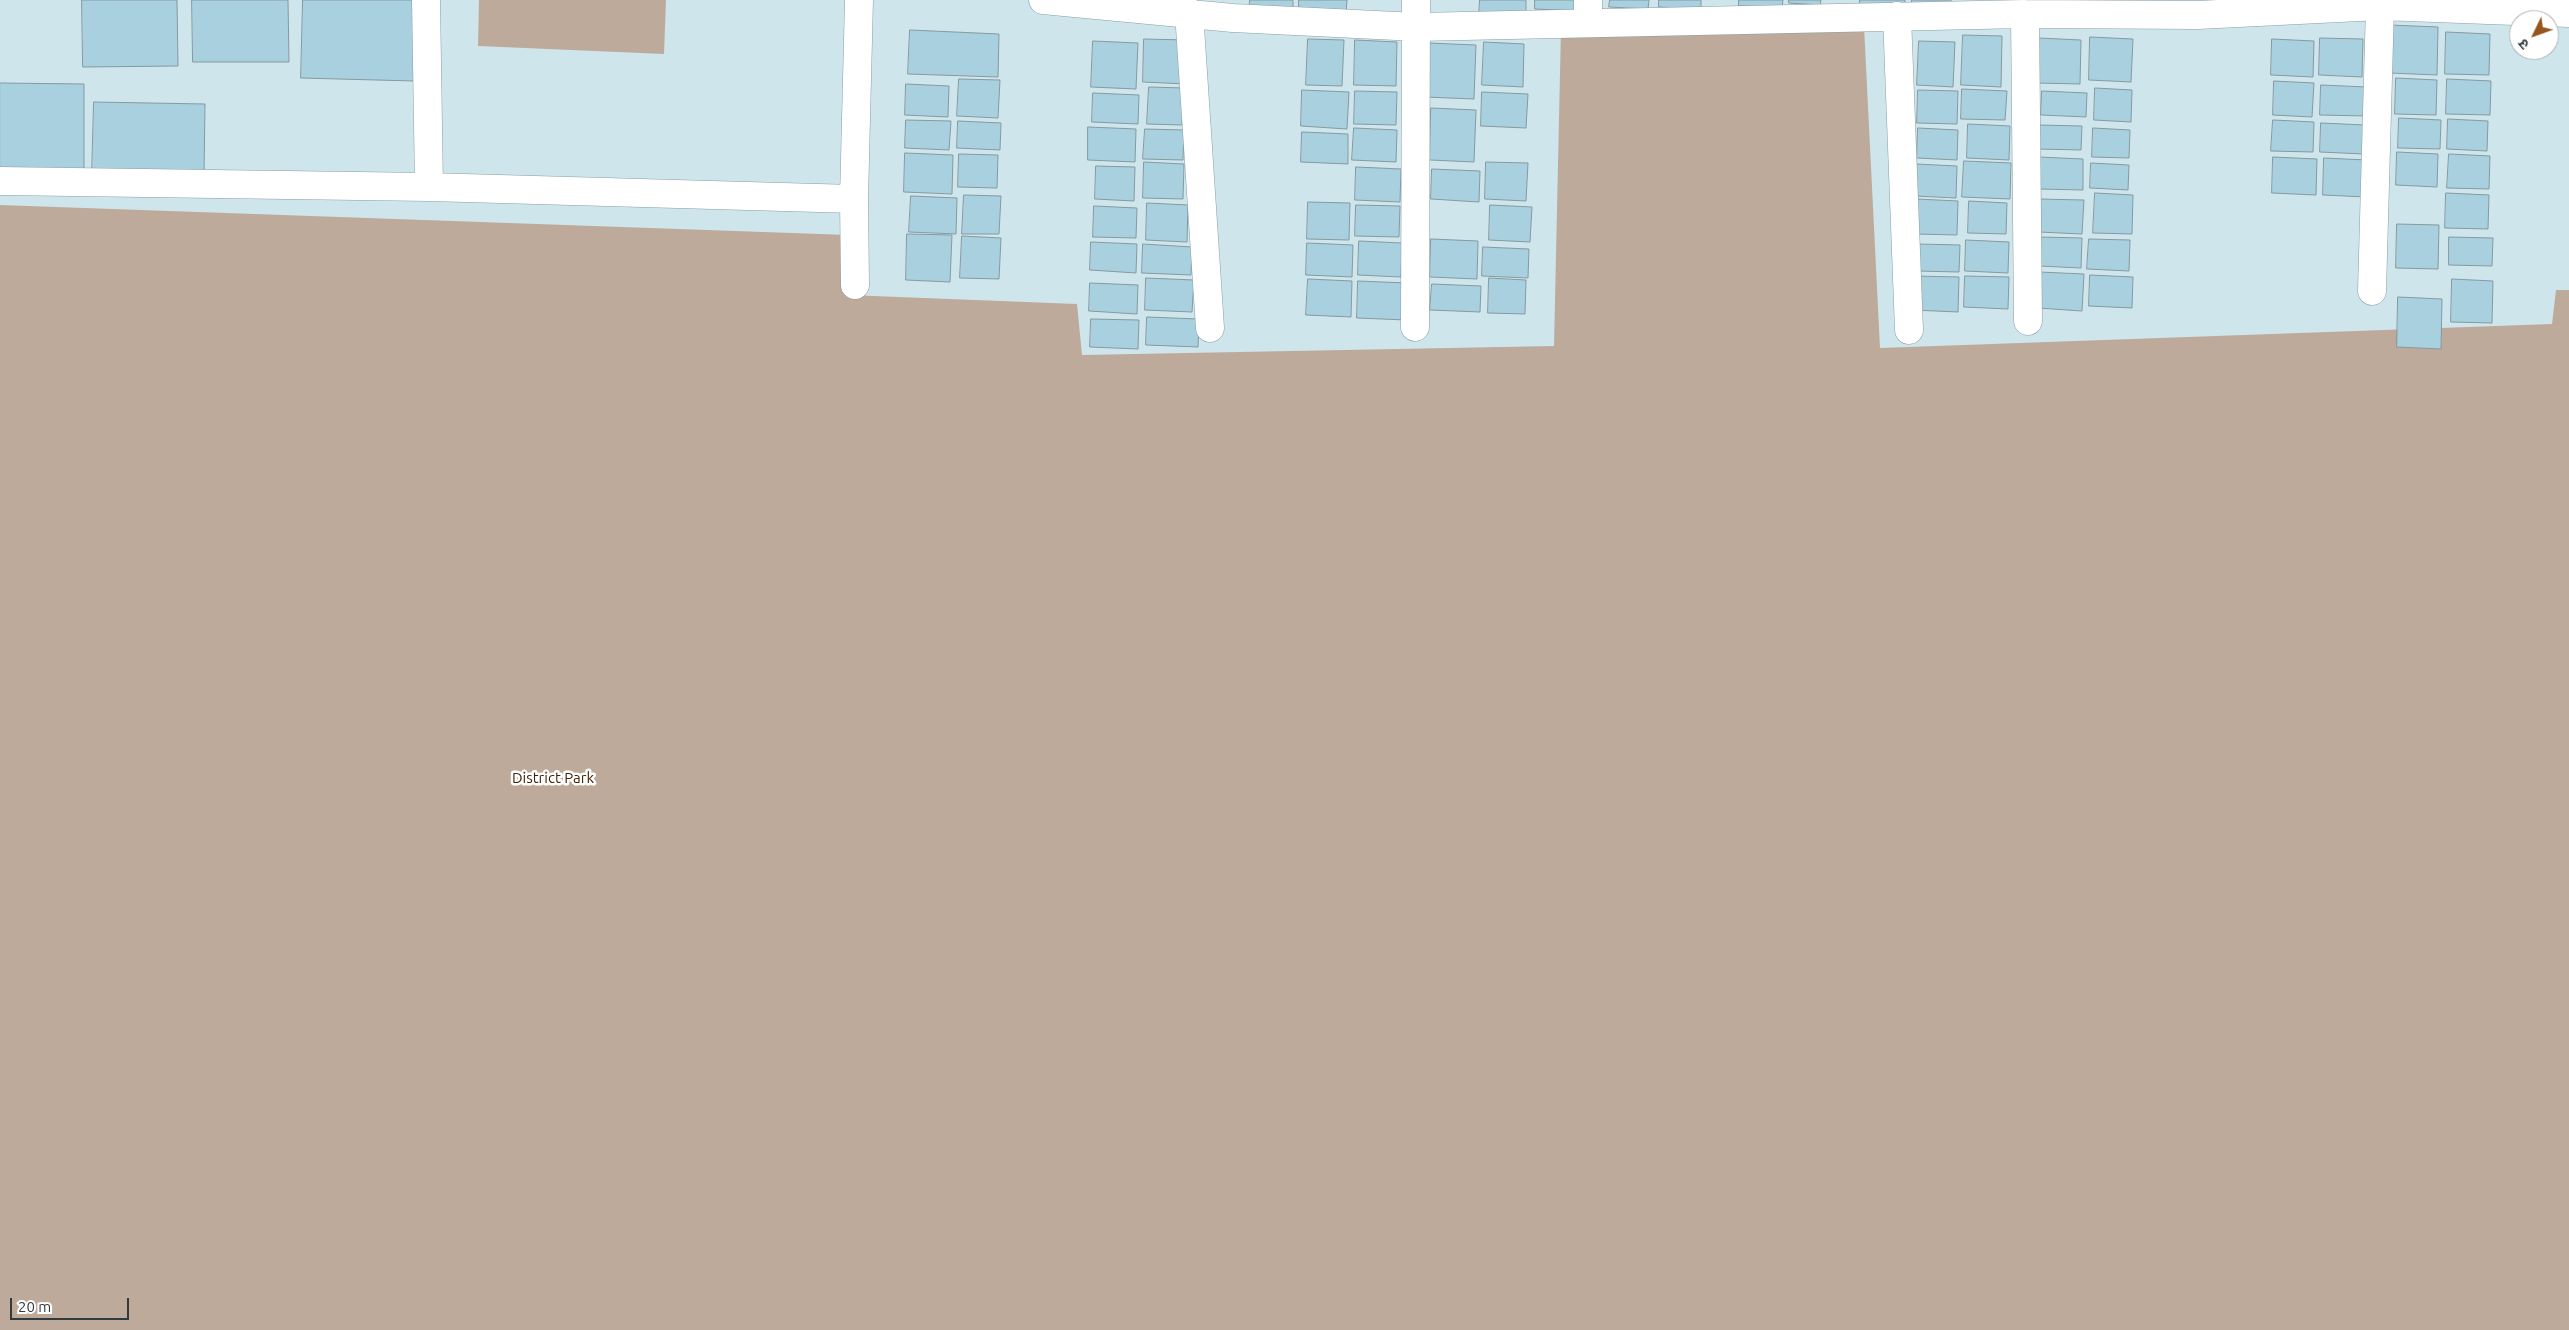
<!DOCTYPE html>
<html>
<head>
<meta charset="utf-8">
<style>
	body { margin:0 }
	#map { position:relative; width:2569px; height:1330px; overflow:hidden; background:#cfe5ec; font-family:Ubuntu,"Noto Sans Devanagari",sans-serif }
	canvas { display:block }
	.north { position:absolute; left:2509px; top:10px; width:50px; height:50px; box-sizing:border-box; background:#fff; border:1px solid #adb0b1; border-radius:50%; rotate:228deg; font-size:14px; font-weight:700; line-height:20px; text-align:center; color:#323a3d }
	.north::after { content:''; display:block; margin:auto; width:18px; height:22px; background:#95561d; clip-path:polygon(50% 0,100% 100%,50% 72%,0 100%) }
	.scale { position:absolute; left:10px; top:1298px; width:119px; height:22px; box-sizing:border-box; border:2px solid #323a3d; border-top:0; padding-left:6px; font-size:15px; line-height:18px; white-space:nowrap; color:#323a3d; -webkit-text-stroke:4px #fff; paint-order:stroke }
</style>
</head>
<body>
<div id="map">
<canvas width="2569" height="1330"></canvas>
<div class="north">उ</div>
<div class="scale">20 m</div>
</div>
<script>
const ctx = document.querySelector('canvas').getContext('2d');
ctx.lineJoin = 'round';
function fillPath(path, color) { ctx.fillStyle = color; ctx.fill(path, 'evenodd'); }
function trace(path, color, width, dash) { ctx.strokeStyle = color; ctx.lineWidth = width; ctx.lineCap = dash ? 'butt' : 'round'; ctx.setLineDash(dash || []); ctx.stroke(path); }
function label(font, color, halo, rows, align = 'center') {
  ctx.font = font + ' Ubuntu,sans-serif'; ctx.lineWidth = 5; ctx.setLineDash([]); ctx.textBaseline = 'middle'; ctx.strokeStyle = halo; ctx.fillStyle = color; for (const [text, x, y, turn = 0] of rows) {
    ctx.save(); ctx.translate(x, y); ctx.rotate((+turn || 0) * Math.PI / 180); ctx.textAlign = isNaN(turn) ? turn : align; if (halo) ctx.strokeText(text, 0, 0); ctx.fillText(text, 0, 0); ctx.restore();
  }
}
const green = new Path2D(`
	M 479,0 L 666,0 L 664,54 L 478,46 Z
	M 1864,26 L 1880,348 L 2552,324 L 2556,290 L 2569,290 L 2569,1330 L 0,1330 L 0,205 L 848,235 L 848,295 L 1077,304 L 1082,355 L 1554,346 L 1561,28 Z`);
const building = new Path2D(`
	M 82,0 L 177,0 L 178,66 L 83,67 Z
	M 192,0 L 288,0 L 289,62 L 193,62 Z
	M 303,0 L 416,0 L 414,81 L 301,78 Z
	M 1250,0 L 1293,0 L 1293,14 L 1249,13 Z
	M 1299,0 L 1347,0 L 1346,15 L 1299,13 Z
	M 1480,0 L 1526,0 L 1526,16 L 1479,15 Z
	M 1535,0 L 1576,0 L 1576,11 L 1535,9 Z
	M 1610,0 L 1649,0 L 1648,9 L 1609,7 Z
	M 1659,0 L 1701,0 L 1701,9 L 1659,7 Z
	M 1739,0 L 1783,0 L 1782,8 L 1739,6 Z
	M 1789,0 L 1821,0 L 1820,5 L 1789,3 Z
	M 1860,0 L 1905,0 L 1904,10 L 1859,8 Z
	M 1912,0 L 1951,0 L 1951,10 L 1911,8 Z
	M 2390,25 L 2438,27 L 2437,75 L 2389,73 Z
	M 910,30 L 999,34 L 998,77 L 908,74 Z
	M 2446,32 L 2490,34 L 2489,75 L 2445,74 Z
	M 1963,35 L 2002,36 L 2001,87 L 1961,85 Z
	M 2090,37 L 2133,39 L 2131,82 L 2089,80 Z
	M 2038,38 L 2081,40 L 2080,84 L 2036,83 Z
	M 2320,38 L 2363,39 L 2362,77 L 2319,75 Z
	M 1144,39 L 1187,40 L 1186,84 L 1143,82 Z
	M 1308,39 L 1344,40 L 1342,86 L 1306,85 Z
	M 2272,39 L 2314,41 L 2313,77 L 2271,75 Z
	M 1355,40 L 1397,42 L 1396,86 L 1354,85 Z
	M 1093,41 L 1138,43 L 1136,89 L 1091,87 Z
	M 1919,41 L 1955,42 L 1953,87 L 1917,85 Z
	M 1484,42 L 1524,44 L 1523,87 L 1482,85 Z
	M 1427,43 L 1476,45 L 1474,99 L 1425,97 Z
	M 2396,78 L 2437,80 L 2436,115 L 2395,114 Z
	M 959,79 L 1000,80 L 998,118 L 957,116 Z
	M 2447,79 L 2491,81 L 2490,115 L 2446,114 Z
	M 2274,81 L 2314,83 L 2312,117 L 2273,115 Z
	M 0,83 L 84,84 L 84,172 L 0,172 Z
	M 906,84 L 949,86 L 948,117 L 905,115 Z
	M 2321,85 L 2367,87 L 2366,116 L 2320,115 Z
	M 1149,87 L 1184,88 L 1182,125 L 1147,124 Z
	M 2095,88 L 2132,90 L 2131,122 L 2094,120 Z
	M 1962,89 L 2007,91 L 2005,120 L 1961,119 Z
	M 1302,90 L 1349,92 L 1347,129 L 1301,126 Z
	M 1918,90 L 1958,91 L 1957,124 L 1917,123 Z
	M 1355,91 L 1397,92 L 1396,125 L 1354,124 Z
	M 2042,91 L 2087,93 L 2086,117 L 2041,115 Z
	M 1482,92 L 1528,94 L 1526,128 L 1481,126 Z
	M 1093,93 L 1139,95 L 1138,124 L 1092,122 Z
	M 94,102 L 205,104 L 204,177 L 92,174 Z
	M 1431,108 L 1476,110 L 1474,162 L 1430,160 Z
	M 2399,118 L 2441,120 L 2440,149 L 2398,148 Z
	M 2448,119 L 2488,121 L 2487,151 L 2447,149 Z
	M 906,120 L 951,121 L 949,150 L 905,148 Z
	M 2273,120 L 2314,122 L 2313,152 L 2271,151 Z
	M 958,121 L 1001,123 L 1000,150 L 957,148 Z
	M 2321,123 L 2365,125 L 2364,154 L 2320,152 Z
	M 1968,124 L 2010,126 L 2009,160 L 1967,158 Z
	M 2039,125 L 2082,126 L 2081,150 L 2038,149 Z
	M 1088,127 L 1136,129 L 1135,162 L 1088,160 Z
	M 1354,128 L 1397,130 L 1396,162 L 1352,160 Z
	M 1918,128 L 1958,130 L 1957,160 L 1917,158 Z
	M 2093,128 L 2130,130 L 2129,158 L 2092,157 Z
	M 1145,129 L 1184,130 L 1183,160 L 1143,159 Z
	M 1302,132 L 1348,134 L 1348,164 L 1301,162 Z
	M 2397,152 L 2438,154 L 2437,187 L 2396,185 Z
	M 905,153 L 953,155 L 952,194 L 904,192 Z
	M 959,154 L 998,155 L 997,188 L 958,187 Z
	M 2449,154 L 2490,156 L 2489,189 L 2447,188 Z
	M 2039,157 L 2083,159 L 2083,190 L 2039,189 Z
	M 2273,157 L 2317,159 L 2316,195 L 2272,193 Z
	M 2324,158 L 2367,160 L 2366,197 L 2323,195 Z
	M 1964,161 L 2011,163 L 2010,199 L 1962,197 Z
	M 1144,162 L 1184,164 L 1183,199 L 1143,198 Z
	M 1486,162 L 1528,163 L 1526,201 L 1485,199 Z
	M 2091,163 L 2129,165 L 2128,190 L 2090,188 Z
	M 1916,164 L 1957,166 L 1956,198 L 1915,196 Z
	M 1096,166 L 1135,167 L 1134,201 L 1095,199 Z
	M 1356,167 L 1401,169 L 1400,202 L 1355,200 Z
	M 1432,169 L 1480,171 L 1479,202 L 1431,199 Z
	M 2095,193 L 2133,195 L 2132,234 L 2093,233 Z
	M 2446,193 L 2489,195 L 2488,229 L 2445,228 Z
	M 964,195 L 1001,196 L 999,234 L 962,234 Z
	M 911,196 L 957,198 L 956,234 L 909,232 Z
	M 1917,199 L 1958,201 L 1957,235 L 1916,234 Z
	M 2039,199 L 2084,200 L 2082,234 L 2038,232 Z
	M 1969,201 L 2007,203 L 2006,234 L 1968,233 Z
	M 1308,202 L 1350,203 L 1349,240 L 1307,239 Z
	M 1147,203 L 1188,205 L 1187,242 L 1146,240 Z
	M 1356,205 L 1400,206 L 1399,237 L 1355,236 Z
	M 1490,205 L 1532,207 L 1530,242 L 1489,240 Z
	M 1094,206 L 1137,208 L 1136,238 L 1093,237 Z
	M 2397,224 L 2439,225 L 2438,269 L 2396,268 Z
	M 907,234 L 952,235 L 950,282 L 906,280 Z
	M 962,236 L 1001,238 L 999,279 L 960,278 Z
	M 2040,237 L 2082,238 L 2081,268 L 2039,266 Z
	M 2449,237 L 2493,238 L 2492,266 L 2449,265 Z
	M 1431,239 L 1478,241 L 1477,279 L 1430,277 Z
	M 2089,239 L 2130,240 L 2129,271 L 2087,269 Z
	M 1966,240 L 2009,242 L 2008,273 L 1965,271 Z
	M 1359,241 L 1402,243 L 1401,277 L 1358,275 Z
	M 1091,242 L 1137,244 L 1136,273 L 1090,270 Z
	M 1307,243 L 1353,245 L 1352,277 L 1306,275 Z
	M 1143,244 L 1192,247 L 1191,275 L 1142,273 Z
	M 1918,244 L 1960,245 L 1959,272 L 1917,271 Z
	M 1483,247 L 1529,249 L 1528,278 L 1482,276 Z
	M 2039,272 L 2084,274 L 2082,311 L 2038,308 Z
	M 2090,275 L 2133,277 L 2132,308 L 2089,306 Z
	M 1914,276 L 1959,277 L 1958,312 L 1913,310 Z
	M 1965,276 L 2009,277 L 2008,309 L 1964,307 Z
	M 1146,278 L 1194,280 L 1192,312 L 1145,310 Z
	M 1489,278 L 1526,280 L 1525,314 L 1488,313 Z
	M 1308,279 L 1352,281 L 1351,317 L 1306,315 Z
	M 2452,279 L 2493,281 L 2492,323 L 2451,322 Z
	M 1358,281 L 1407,283 L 1406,320 L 1357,318 Z
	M 1090,283 L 1138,285 L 1137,314 L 1089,311 Z
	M 1432,284 L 1481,286 L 1480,312 L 1430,310 Z
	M 2398,297 L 2442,299 L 2441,349 L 2397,347 Z
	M 1147,317 L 1199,319 L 1198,347 L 1146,345 Z
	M 1091,319 L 1139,320 L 1138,349 L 1090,347 Z`);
const street = new Path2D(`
	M 426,0 L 429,187
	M 1043,0 L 1233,18 L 1417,27 L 2025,14 L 2198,15 L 2380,6 L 2569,13
	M 1189,12 L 1210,328
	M 2025,14 L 2028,321
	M 1897,16 L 1909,330
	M 1588,23 L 1588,0
	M 0,181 L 429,187 L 854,199
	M 855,285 L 854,199 L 859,0
	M 2372,291 L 2380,6
	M 1415,327 L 1416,0`);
const parkNames = [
	["District Park",553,778]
];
fillPath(green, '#bdaa9b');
fillPath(building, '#a9d0de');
trace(building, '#8599a0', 1);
trace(street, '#899da4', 29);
trace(street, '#fff', 28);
label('15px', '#422308', '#fff', parkNames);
</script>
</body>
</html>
